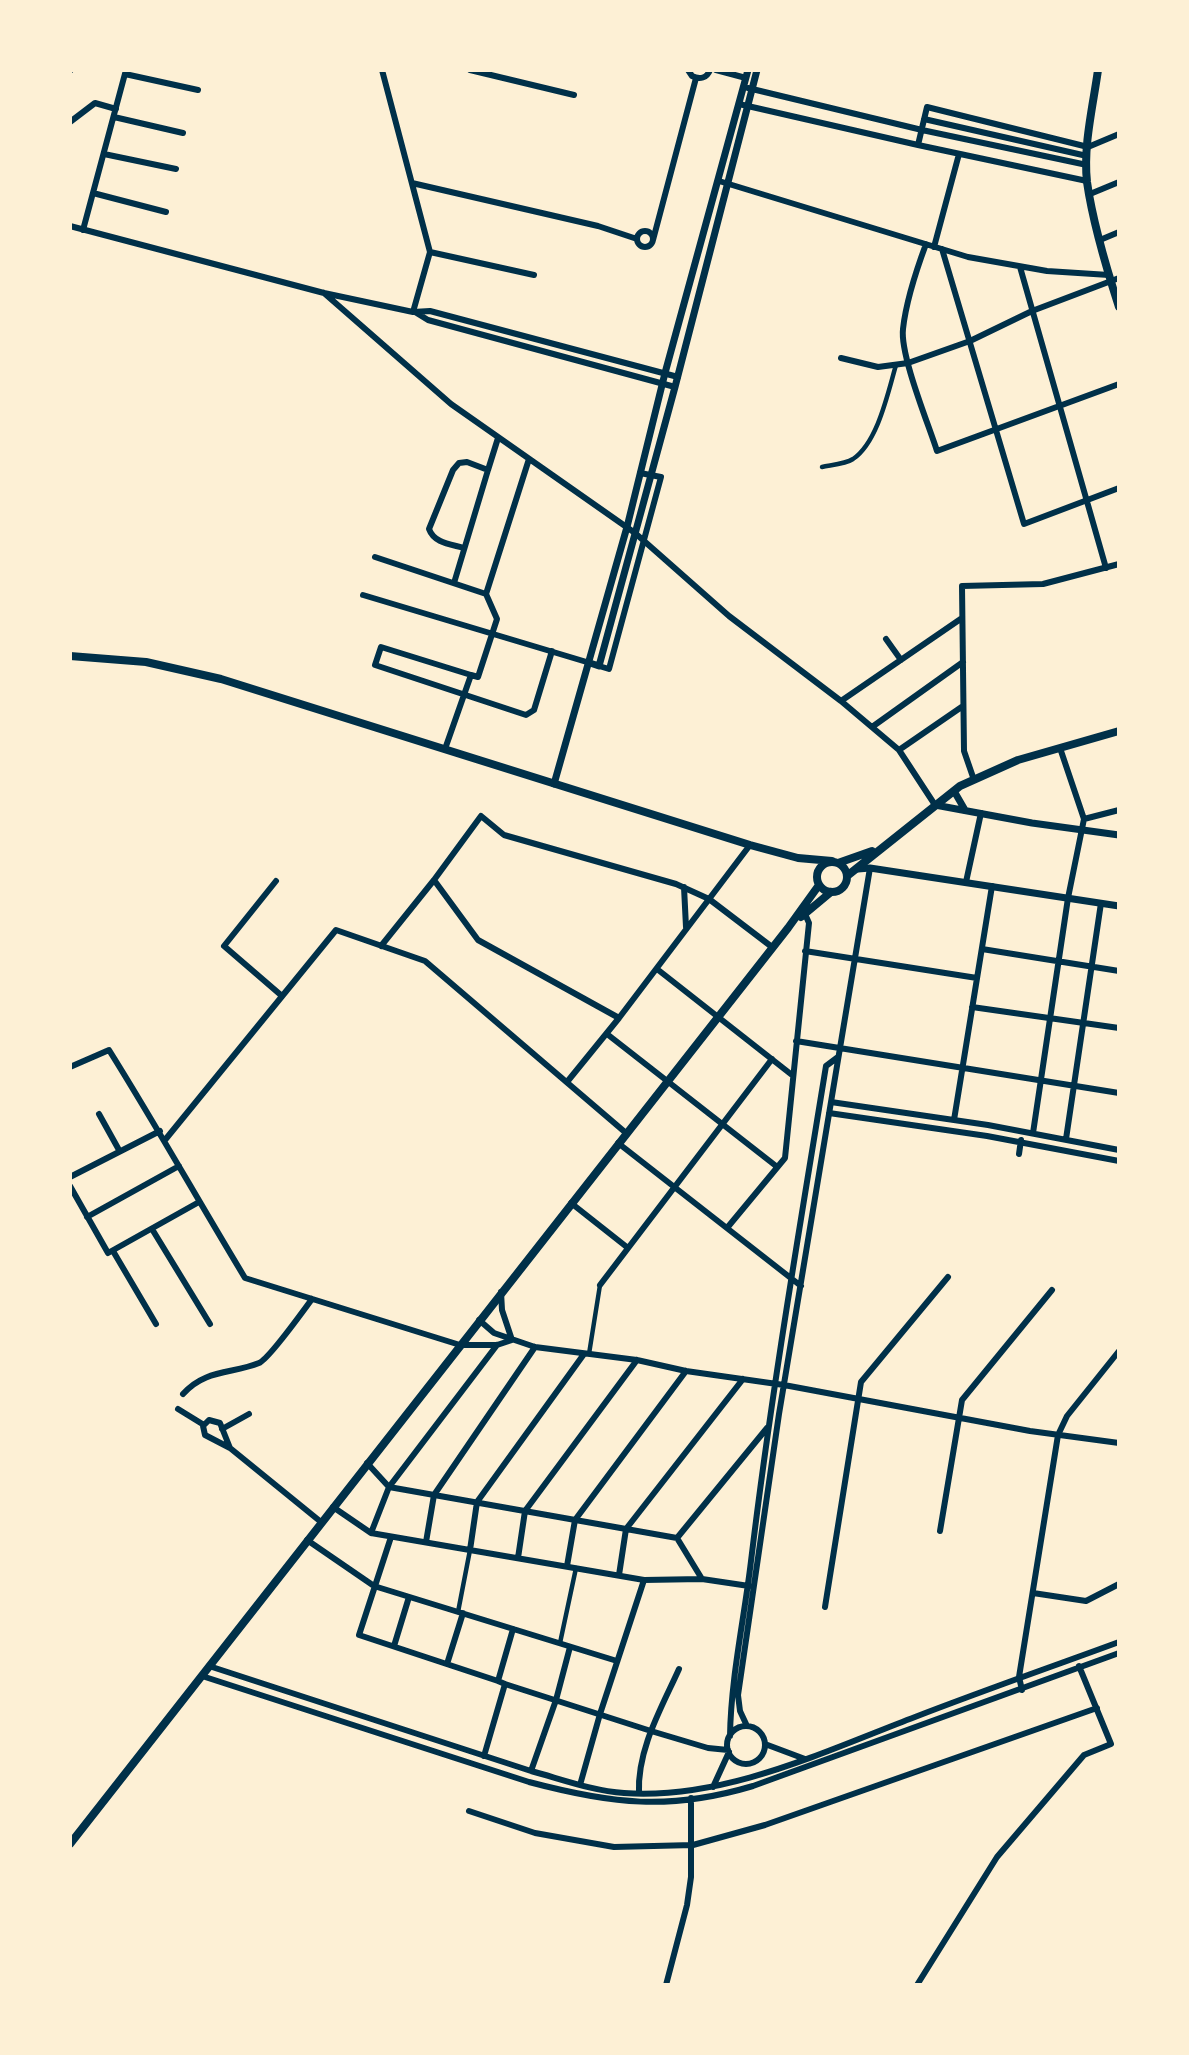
<!DOCTYPE html>
<html>
<head>
<meta charset="utf-8">
<style>
	body { margin:0 }
	#map { position:relative; width:1189px; height:2055px; overflow:hidden; background:#fdf0d5; font-family:"Nunito Sans",sans-serif }
	canvas { display:block }
	.frame { position:absolute; inset:0; border:72px solid #fdf0d5; pointer-events:none }
</style>
</head>
<body>
<div id="map">
<canvas width="1189" height="2055"></canvas>
<div class="frame"></div>
</div>
<script>
const ctx = document.querySelector('canvas').getContext('2d');
ctx.lineJoin = 'round';
function trace(path, color, width, dash) { ctx.strokeStyle = color; ctx.lineWidth = width; ctx.lineCap = dash ? 'butt' : 'round'; ctx.setLineDash(dash || []); ctx.stroke(path); }
const pedestrian = new Path2D(`
	M 822,467 C 831,465 845,464 853,459 C 878,442 888,392 896,365
	M 589,1354 L 600,1285
	M 458,1612 L 470,1550
	M 560,1643 L 576,1568`);
const minor = new Path2D(`
	M 382,70 L 430,252 L 413,312
	M 470,70 L 574,95
	M 688,70 L 692,76 C 700,80 707,78 710,70
	M 716,70 L 746,78
	M 70,71 L 71,70
	M 125,74 L 198,90
	M 748,88 L 922,130 L 1087,165
	M 739,104 L 918,145 L 1087,181
	M 114,117 L 183,133
	M 924,119 L 1087,156
	M 70,122 L 95,103 L 116,109
	M 918,145 L 927,107 L 1088,147 L 1119,134
	M 104,154 L 176,169
	M 719,181 L 968,257 L 1047,271 L 1109,275
	M 412,183 L 598,226 L 637,239
	M 93,193 L 166,212
	M 1090,194 L 1119,182
	M 70,226 L 324,293 L 413,312 L 430,311 L 678,377
	M 83,230 L 126,70
	M637 239a8 8 0 1 1 16 0a8 8 0 1 1-16 0Z
	M 653,240 L 696,78
	M 1100,240 L 1119,232
	M 926,244 C 916,271 906,301 903,329 C 900,355 928,423 937,451 L 1119,384
	M 934,247 L 959,154
	M 942,249 L 1024,524 L 1119,488
	M 430,252 L 534,275
	M 1020,267 L 1106,568
	M 324,293 L 451,404 L 635,533 L 729,616 L 841,701 L 899,750 L 935,805
	M 415,312 L 428,320 L 675,387
	M 841,358 L 878,367 L 908,363 L 970,341 L 1032,311 L 1119,278
	M 488,470 L 498,438
	M 375,557 L 486,594
	M 454,583 L 488,470 L 467,462 L 459,463 L 453,470 L 429,529 C 434,543 450,544 464,548
	M 363,595 L 590,663
	M 886,639 L 901,660
	M 599,666 L 609,669 L 661,477 L 640,473
	M 471,675 L 381,647 L 375,665 L 526,715 L 534,710 L 552,651
	M 841,701 L 962,618
	M 872,727 L 963,662
	M 445,749 L 471,675 L 478,677 L 497,619 L 486,594 L 529,459
	M 899,750 L 963,706
	M 974,780 L 964,751 L 962,586 L 1043,584 L 1119,564
	M 1084,819 L 1119,810
	M 434,880 L 478,940 L 619,1018
	M 276,881 L 224,946 L 282,996
	M 966,882 L 981,813
	M 684,887 L 686,927
	M 381,946 L 434,880 L 481,816 L 504,835 L 676,884 L 709,899 L 772,947
	M 982,949 L 1119,971
	M 805,951 L 977,978
	M 657,969 L 792,1075
	M 972,1007 L 1119,1028
	M 607,1034 L 776,1166
	M 796,1041 L 1119,1093
	M 70,1067 L 109,1050 C 156,1125 199,1202 245,1278 L 460,1345 L 497,1345 L 512,1340
	M 567,1082 L 619,1018 L 750,845
	M 831,1102 L 988,1125 L 1119,1150
	M 829,1113 L 987,1136 L 1119,1161
	M 99,1114 L 119,1150
	M 954,1120 L 992,886
	M 1033,1133 L 1068,898 L 1084,819 L 1060,748
	M 1066,1139 L 1101,903
	M 165,1140 L 336,930 L 425,961 L 626,1133
	M 618,1143 L 801,1286
	M 1019,1154 L 1021,1140
	M 70,1177 L 160,1131
	M 70,1186 L 108,1253 L 199,1202
	M 571,1203 L 628,1248
	M 87,1217 L 179,1166
	M 727,1228 L 785,1158 L 809,923 L 805,914
	M 152,1229 L 210,1324
	M 113,1251 L 156,1324
	M 600,1285 L 772,1059
	M 501,1292 L 502,1310 L 512,1340
	M 479,1320 L 494,1333 L 535,1347 L 637,1360 L 686,1371 L 784,1385 L 1030,1431 L 1119,1443
	M 497,1345 L 389,1487 L 677,1538 L 702,1579
	M 183,1394 C 205,1369 232,1374 259,1363 C 269,1359 303,1311 312,1299
	M 178,1409 L 204,1425
	M 222,1429 L 249,1414
	M 230,1448 L 220,1423 L 209,1420 L 203,1426 L 205,1435 L 230,1448 L 321,1522
	M 367,1463 L 389,1487 L 371,1533 L 644,1580 L 702,1579 L 749,1586
	M 333,1507 L 371,1533
	M 940,1531 L 962,1400 L 1052,1290
	M 391,1537 L 359,1635 L 498,1681
	M 677,1538 L 767,1428
	M 307,1540 L 374,1586 L 617,1661
	M 426,1542 L 434,1495 L 535,1347
	M 470,1550 L 477,1502 L 584,1354
	M 518,1558 L 525,1511 L 637,1360
	M 567,1566 L 575,1520 L 686,1371
	M 619,1575 L 626,1529 L 743,1379
	M 1033,1593 L 1086,1601 L 1119,1584
	M 825,1607 L 861,1382 L 948,1277
	M 394,1646 L 409,1597
	M 447,1664 L 463,1613
	M 209,1666 L 531,1771 C 561,1779 593,1791 624,1793 C 724,1800 823,1752 915,1717 C 982,1691 1051,1667 1119,1642
	M 202,1676 L 529,1782 C 612,1804 669,1811 753,1786 L 1119,1653
	M 505,1684 L 651,1731 L 708,1748 L 728,1750
	M 1022,1690 L 1019,1677 L 1058,1435 L 1067,1416 L 1119,1351
	M 747,1726 L 740,1711 L 738,1695 L 779,1414 L 870,868
	M727 1745a19 19 0 1 1 38 0a19 19 0 1 1-38 0Z
	M 730,1736 C 731,1677 744,1620 751,1561 C 771,1395 799,1231 826,1066 L 838,1057
	M 765,1744 L 805,1759
	M 484,1756 L 505,1684 L 498,1681 L 513,1629
	M 531,1771 L 556,1700 L 570,1647
	M 580,1785 L 600,1714 L 644,1580
	M 713,1787 L 729,1752
	M 639,1793 C 637,1749 662,1707 679,1669
	M 469,1811 L 535,1833 L 614,1847 L 693,1845 L 765,1825 L 1097,1708
	M 666,1985 L 687,1905 L 691,1877 L 691,1798
	M 917,1985 L 997,1857 L 1084,1755 L 1111,1744 L 1079,1666`);
const tertiary = new Path2D(`
	M 590,663 L 599,666 L 675,387 L 757,70
	M 554,784 L 627,527 L 665,373 L 748,70
	M 954,791 L 965,810
	M 935,805 L 1032,823 L 1119,835
	M 858,869 L 870,868 L 1119,906`);
const secondary = new Path2D(`
	M 1098,70 C 1093,106 1083,146 1087,182 C 1093,224 1106,267 1119,307
	M 70,656 L 146,662 L 221,679 L 750,845 L 798,858 L 832,861
	M817 877a15 15 0 1 1 30 0a15 15 0 1 1-30 0Z
	M 838,863 L 872,851
	M 847,876 L 960,786 L 1018,760 L 1119,731
	M 801,917 L 831,892
	M 70,1844 L 788,928 L 819,885`);
trace(pedestrian, '#003049', 4.5);
trace(minor, '#003049', 6);
trace(tertiary, '#003049', 7);
trace(secondary, '#003049', 8);
</script>
</body>
</html>
